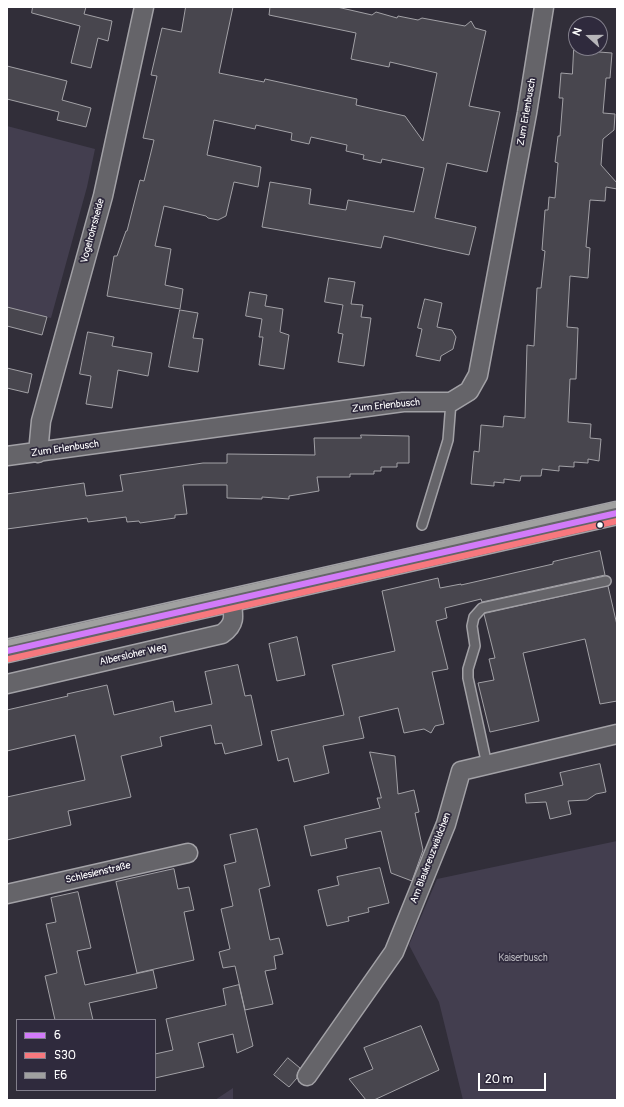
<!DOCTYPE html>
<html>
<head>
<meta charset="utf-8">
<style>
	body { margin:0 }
	#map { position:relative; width:624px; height:1107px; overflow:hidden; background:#312e39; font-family:Pangolin,sans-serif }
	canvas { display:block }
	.frame { position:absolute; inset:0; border:8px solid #fff; pointer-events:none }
	.legend { position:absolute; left:16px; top:1019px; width:140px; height:72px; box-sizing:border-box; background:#2f2a3d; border:1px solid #827f8b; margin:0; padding:5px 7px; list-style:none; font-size:12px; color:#fff }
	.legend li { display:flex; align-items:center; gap:8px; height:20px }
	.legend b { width:20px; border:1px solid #827f8b }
	.north { position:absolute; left:568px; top:16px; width:40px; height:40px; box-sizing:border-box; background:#2f2a3d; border:1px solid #827f8b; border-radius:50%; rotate:291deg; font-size:11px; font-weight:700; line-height:16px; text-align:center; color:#fff }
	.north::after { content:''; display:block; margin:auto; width:14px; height:18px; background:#b7b6ba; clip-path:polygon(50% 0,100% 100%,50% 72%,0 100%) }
	.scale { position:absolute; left:478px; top:1073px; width:68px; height:18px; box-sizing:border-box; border:2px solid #fff; border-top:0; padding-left:5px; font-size:12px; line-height:14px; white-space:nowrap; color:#fff; -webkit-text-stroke:3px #2f2a3d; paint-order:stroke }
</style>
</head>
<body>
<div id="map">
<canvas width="624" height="1107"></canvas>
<div class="frame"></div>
<ul class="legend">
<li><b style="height:5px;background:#d27bf9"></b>6</li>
<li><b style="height:5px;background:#f7787e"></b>S30</li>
<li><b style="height:5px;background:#a0a0a0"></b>E6</li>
</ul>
<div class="north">N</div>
<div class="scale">20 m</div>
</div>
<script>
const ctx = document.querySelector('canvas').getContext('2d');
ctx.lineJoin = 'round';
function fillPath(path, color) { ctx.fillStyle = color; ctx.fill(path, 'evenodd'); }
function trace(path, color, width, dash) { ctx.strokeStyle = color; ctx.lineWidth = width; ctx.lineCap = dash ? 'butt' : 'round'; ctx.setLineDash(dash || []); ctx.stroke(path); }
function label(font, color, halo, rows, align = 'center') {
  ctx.font = font + ' Pangolin,sans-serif'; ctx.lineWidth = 3.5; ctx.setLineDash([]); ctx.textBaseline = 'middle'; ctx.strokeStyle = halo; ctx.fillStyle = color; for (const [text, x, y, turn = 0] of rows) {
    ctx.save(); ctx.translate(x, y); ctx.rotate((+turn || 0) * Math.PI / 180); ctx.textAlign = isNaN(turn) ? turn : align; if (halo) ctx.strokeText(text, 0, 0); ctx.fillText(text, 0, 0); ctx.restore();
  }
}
const green = new Path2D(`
	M 7,126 L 95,149 L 87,187 L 51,318 L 7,307 Z
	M 617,841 L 617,1100 L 463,1100 L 439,1002 L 409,945 L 437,879 Z
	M 233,1088 L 233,1100 L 215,1100 Z`);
const building = new Path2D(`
	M 33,7 L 86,7 L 84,14 L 112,21 L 108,41 L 98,38 L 91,68 L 71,63 L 80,26 L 32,13 Z
	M 186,7 L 233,7 L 219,73 L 264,82 L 265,79 L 357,99 L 356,105 L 405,116 L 423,141 L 437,73 L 390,62 L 389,67 L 351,59 L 356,33 L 269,15 L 270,7 L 337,7 L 372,15 L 376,12 L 397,18 L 398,16 L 418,20 L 422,18 L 465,26 L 471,21 L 475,28 L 486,31 L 469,106 L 500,112 L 487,172 L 447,163 L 435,218 L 476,227 L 469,255 L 384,236 L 381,248 L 262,227 L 270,182 L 311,189 L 309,204 L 346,210 L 348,200 L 414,212 L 424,168 L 382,159 L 381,163 L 363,159 L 364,155 L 346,151 L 347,145 L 311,137 L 309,144 L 291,140 L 292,133 L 256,125 L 255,129 L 214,120 L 207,155 L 261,167 L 258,187 L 234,182 L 226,216 L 218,220 L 208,218 L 206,216 L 164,206 L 155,246 L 171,249 L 165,285 L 183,289 L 180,309 L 107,296 L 114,256 L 117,256 L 126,231 L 127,231 L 140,180 L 144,181 L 154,140 L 143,138 L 157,76 L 151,75 L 162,28 L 181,32 Z
	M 574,50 L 612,53 L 610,78 L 606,78 L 603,113 L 615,114 L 614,130 L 603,139 L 601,165 L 617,183 L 617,189 L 606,187 L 605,201 L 590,200 L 586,247 L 590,248 L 588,278 L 570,276 L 567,327 L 578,328 L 576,379 L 570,379 L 568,422 L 591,424 L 590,438 L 601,439 L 599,461 L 588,459 L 588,463 L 574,462 L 574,467 L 559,466 L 559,471 L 542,469 L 541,476 L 521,476 L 520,481 L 504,479 L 504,483 L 494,482 L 494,486 L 471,484 L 474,451 L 479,452 L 481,425 L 503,427 L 504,416 L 525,418 L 527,345 L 534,346 L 537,288 L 541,288 L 545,251 L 542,250 L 545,210 L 548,210 L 549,197 L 555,198 L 558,163 L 555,162 L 558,136 L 560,136 L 563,98 L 559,98 L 561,73 L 572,74 Z
	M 7,66 L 67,81 L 62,100 L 91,108 L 86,127 L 57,120 L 59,112 L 7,99 Z
	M 329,278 L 355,282 L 351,304 L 363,305 L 361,317 L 371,318 L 364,366 L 338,362 L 343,334 L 338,333 L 343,305 L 325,302 Z
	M 250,292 L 267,295 L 265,306 L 283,309 L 280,332 L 289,335 L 284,369 L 259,365 L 263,337 L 259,337 L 262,319 L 246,316 Z
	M 425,299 L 442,303 L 437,327 L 452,330 L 456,337 L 453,349 L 441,356 L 440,361 L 416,356 L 422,329 L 418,328 Z
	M 7,307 L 47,317 L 42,335 L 7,326 Z
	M 180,310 L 198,313 L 193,338 L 203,339 L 198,372 L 169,367 Z
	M 88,332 L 114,337 L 112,346 L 152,353 L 148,376 L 118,370 L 112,408 L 86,404 L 91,376 L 80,374 Z
	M 7,368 L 32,374 L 28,393 L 7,388 Z
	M 361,435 L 409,436 L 409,463 L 397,463 L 397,467 L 381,467 L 381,471 L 374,471 L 374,474 L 350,474 L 350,477 L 317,477 L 319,491 L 289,496 L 289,499 L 262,497 L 262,499 L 227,498 L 227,485 L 183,485 L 187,514 L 175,515 L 175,518 L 140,523 L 139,521 L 127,522 L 126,517 L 88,522 L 87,518 L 7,529 L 7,494 L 84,483 L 86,496 L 123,491 L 120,475 L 203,463 L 227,463 L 227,454 L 315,455 L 314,438 L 361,438 Z
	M 600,551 L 605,575 L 482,602 L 481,599 L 445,608 L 447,618 L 436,621 L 448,669 L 432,672 L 444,724 L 435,726 L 431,733 L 424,729 L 404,733 L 398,708 L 359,717 L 364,738 L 323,746 L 329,773 L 294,782 L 288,758 L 278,761 L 271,731 L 344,715 L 332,665 L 395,651 L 382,591 L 438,578 L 440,588 L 461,584 L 461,585 L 553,564 L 553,562 Z
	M 608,586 L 617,625 L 617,701 L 600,704 L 585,639 L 523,653 L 539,721 L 490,732 L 478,683 L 494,680 L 489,659 L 495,658 L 484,614 Z
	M 297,637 L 305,675 L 277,681 L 269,644 Z
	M 238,665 L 245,696 L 251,695 L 262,745 L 225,754 L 222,743 L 215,744 L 211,725 L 160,737 L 162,746 L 121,756 L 131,797 L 68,811 L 71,825 L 7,840 L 7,797 L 85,780 L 75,735 L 7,751 L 7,710 L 68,696 L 67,694 L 107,685 L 114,715 L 173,701 L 175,712 L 212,704 L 205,672 Z
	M 370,752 L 395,756 L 398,794 L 414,790 L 419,812 L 415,813 L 423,850 L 412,881 L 391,873 L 381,831 L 345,839 L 347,848 L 311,856 L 304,826 L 380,808 L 377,798 L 381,798 Z
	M 600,764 L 606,792 L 596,794 L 587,800 L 568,801 L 571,814 L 550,819 L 546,802 L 526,803 L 525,794 L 563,785 L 560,773 Z
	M 257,829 L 270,886 L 259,889 L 270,940 L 279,938 L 283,954 L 274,956 L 276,969 L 265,971 L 273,1004 L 245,1010 L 235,966 L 223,968 L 219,952 L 230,949 L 221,909 L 233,906 L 224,865 L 236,862 L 230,835 Z
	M 380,868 L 389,903 L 368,908 L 369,912 L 348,917 L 349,921 L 327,926 L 318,890 L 339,885 L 337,877 Z
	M 174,869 L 178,889 L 189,887 L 194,910 L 184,912 L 194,960 L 137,973 L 116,882 Z
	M 78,892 L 91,948 L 77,951 L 85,985 L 153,970 L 157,988 L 89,1003 L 93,1020 L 55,1020 L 45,976 L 57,973 L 46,924 L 56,922 L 51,898 Z
	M 239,985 L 253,1046 L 237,1053 L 233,1034 L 198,1043 L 204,1067 L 155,1078 L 155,1054 L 173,1050 L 166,1019 L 226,1005 L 223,989 Z
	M 421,1026 L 439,1070 L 374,1100 L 366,1100 L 349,1079 L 373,1069 L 364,1048 Z
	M 288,1058 L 300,1068 L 297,1075 L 297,1078 L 289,1087 L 274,1075 Z`);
const lane = new Path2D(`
	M 422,525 L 448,440 L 451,402
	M 487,765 L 468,678 L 468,669 L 475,646 L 472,626 L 474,617 L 482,608 L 606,581`);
const street = new Path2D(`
	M 38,453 L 41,421 L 103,196 L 144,7
	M 7,456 L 403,402 L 451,402 L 469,391 L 478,375 L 527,113 L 544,7
	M 7,684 L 222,634 C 236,624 234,616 231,600
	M 7,894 L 188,853
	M 307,1076 L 394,952 L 446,824 L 461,771 L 617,734`);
const secondary = new Path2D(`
	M 7,651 L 617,513`);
const bus1 = new Path2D(`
	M 7,651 L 617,513`);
const bus2 = new Path2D(`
	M 9,659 L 617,521`);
const bus3 = new Path2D(`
	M 7,643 L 615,505`);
const markers = [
	[600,525,3.5,"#fff"]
];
const streetNames = [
	["Zum Erlenbusch",527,112,-80],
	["Vogelrohrsheide",93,231,-75],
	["Zum Erlenbusch",386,406,-6],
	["Zum Erlenbusch",65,449,-8],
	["Albersloher Weg",133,655,-13],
	["Am Blaukreuzwäldchen",431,858,-69],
	["Schlesienstraße",98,873,-13]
];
const parkNames = [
	["Kaiserbusch",523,958]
];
fillPath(green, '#433e4f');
fillPath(building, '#48464e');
trace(building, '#a2a1a6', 1);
trace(lane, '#a2a1a6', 12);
trace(street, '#a2a1a6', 21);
trace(secondary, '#a2a1a6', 25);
trace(lane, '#656469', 9);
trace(street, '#656469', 18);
trace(secondary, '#656469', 22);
trace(bus1, '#d27bf9', 6);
trace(bus2, '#f7787e', 6);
trace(bus3, '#a0a0a0', 6);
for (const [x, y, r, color] of markers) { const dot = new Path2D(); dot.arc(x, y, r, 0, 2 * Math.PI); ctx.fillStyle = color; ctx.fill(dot); trace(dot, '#2f2a3d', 1.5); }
label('10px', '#fff', '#2f2a3d', streetNames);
label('10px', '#b5b3ba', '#2f2a3d', parkNames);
</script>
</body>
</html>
